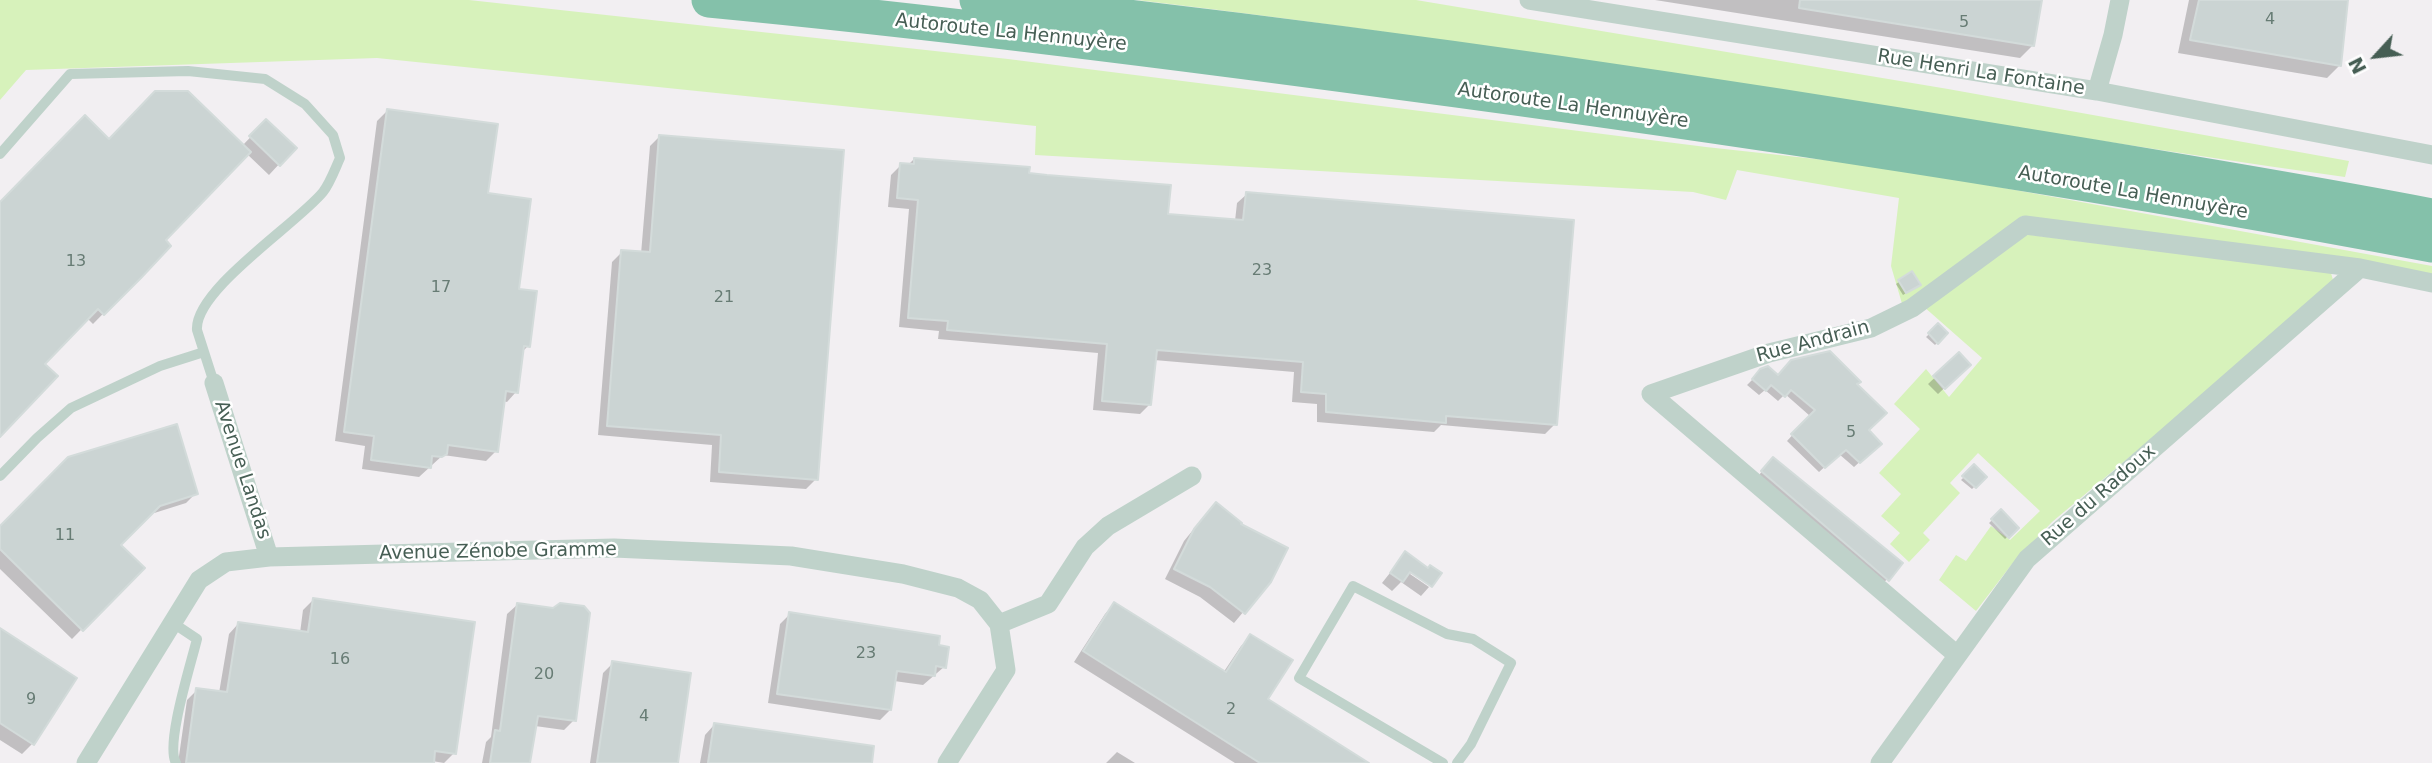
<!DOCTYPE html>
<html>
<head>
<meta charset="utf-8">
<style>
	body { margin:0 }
	#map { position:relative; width:2432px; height:763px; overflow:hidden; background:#f2eff2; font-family:"DejaVu Sans",sans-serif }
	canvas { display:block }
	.north { position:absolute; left:2341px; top:21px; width:70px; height:70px; -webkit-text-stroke:5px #fff; paint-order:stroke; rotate:243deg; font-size:19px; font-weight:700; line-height:28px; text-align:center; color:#465e54 }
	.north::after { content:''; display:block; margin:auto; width:24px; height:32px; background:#465e54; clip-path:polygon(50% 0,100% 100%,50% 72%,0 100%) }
</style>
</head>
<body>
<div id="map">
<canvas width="2432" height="763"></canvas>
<div class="north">N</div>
</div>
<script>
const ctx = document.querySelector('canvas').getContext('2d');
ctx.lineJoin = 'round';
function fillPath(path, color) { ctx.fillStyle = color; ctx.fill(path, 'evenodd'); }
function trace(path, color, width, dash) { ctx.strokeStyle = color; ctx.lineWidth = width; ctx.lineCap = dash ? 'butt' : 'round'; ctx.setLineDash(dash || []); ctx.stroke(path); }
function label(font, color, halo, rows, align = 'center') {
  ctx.font = font + ' "DejaVu Sans",sans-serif'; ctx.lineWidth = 5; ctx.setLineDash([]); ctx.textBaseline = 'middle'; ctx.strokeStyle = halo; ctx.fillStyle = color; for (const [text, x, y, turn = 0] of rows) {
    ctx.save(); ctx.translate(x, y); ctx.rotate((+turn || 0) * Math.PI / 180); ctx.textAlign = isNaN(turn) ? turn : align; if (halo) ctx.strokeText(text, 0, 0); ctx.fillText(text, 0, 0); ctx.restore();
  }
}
const green = new Path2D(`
	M 0,0 L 469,0 L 1008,59 L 1706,147 L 1889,167 L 2432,266 L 2432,276 L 2366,263 L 2022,216 L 1903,307 L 1891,266 L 1899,198 L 1737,170 L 1726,200 L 1693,192 L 1035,155 L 1036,126 L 377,58 L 26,70 L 0,100 Z
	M 1137,0 L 1416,0 L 1948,89 L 2349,161 L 2345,177 C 1942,120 1541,48 1137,0 Z
	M 2024,234 L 2331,273 L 2333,280 L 2269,340 L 2052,522 L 2012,564 L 1976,611 L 1939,580 L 1956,555 L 1966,561 L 1991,526 L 2010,540 L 2040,511 L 1978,453 L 1950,483 L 1960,493 L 1923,533 L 1930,540 L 1909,562 L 1890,544 L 1900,533 L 1881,516 L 1901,494 L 1879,473 L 1920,429 L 1894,404 L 1926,369 L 1949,397 L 1982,358 L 1923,306 Z`);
const shadow = new Path2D(`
	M 1655,0 L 2040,0 L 2033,45 L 2020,58 Z
	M 2189,0 L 2346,0 L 2340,65 L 2327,78 L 2178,53 Z
	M 387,111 L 486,195 L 517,291 L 528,346 L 522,352 L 516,392 L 507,402 L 503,401 L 496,451 L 486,461 L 443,455 L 419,477 L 362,469 L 365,446 L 335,441 L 377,121 Z
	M 266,121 L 294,148 L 269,175 L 247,154 L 164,240 L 140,276 L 93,324 L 87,318 L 43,364 L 0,434 L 0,203 L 109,141 L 242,146 Z
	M 660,136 L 816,479 L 806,489 L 710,482 L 712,445 L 598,435 L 612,262 L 622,252 L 641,254 L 650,146 Z
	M 914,159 L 1027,175 L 1167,215 L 1235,221 L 1237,203 L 1247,194 L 1555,424 L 1545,434 L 1441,425 L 1434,432 L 1317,422 L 1317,404 L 1292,402 L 1294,372 L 1154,360 L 1150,404 L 1140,414 L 1093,410 L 1098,353 L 938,339 L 939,331 L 899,327 L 909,209 L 888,207 L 891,175 L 901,165 L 908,165 Z
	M 1912,273 L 1916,287 L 1903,295 L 1896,284 Z
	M 1938,326 L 1946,333 L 1935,345 L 1926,337 Z
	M 1959,355 L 1969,365 L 1938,394 L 1928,384 Z
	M 1761,371 L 1778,377 L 1856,385 L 1866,430 L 1874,449 L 1854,467 L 1839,454 L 1819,472 L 1787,441 L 1810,416 L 1785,394 L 1778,401 L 1765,390 L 1759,395 L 1747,385 Z
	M 1767,465 L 1887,579 L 1881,586 L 1756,479 Z
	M 1974,467 L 1984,477 L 1972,489 L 1961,480 Z
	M 196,493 L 186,503 L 148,515 L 118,545 L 142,568 L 72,639 L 0,569 L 0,529 Z
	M 2001,512 L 2016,528 L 2005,539 L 1989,523 Z
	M 1206,514 L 1269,581 L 1234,623 L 1200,597 L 1165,579 L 1184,541 Z
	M 1405,554 L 1428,570 L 1412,572 L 1410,574 L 1429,587 L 1421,596 L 1401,582 L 1392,591 L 1382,583 Z
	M 313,600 L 454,753 L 444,763 L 432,761 L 432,763 L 178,763 L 187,700 L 197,690 L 219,693 L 229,634 L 238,624 L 300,633 L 303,610 Z
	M 1114,604 L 1223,673 L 1241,646 L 1251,636 L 1266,700 L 1366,763 L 1235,763 L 1074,662 L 1105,614 Z
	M 517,605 L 574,720 L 564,730 L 535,726 L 528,763 L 482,763 L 486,742 L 491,737 L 507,614 Z
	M 790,614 L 937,647 L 944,667 L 923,685 L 894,681 L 890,710 L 880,720 L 768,703 L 780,624 Z
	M 0,630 L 75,679 L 32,744 L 22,754 L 0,740 Z
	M 613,663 L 676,763 L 590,763 L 603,673 Z
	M 714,725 L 870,763 L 700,763 L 705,735 Z
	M 1117,752 L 1135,763 L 1106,763 Z`);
const building = new Path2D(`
	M 1800,0 L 2042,0 L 2034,46 L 1799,8 Z
	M 2199,0 L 2348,0 L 2341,66 L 2190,40 Z
	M 155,91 L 188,91 L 251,152 L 166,240 L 171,246 L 141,278 L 104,315 L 98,309 L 45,364 L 58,376 L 0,437 L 0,202 L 85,115 L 109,139 Z
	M 387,109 L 498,124 L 488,193 L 531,199 L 519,289 L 537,291 L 530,347 L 524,346 L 518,393 L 506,391 L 498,452 L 448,445 L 447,454 L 442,457 L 432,456 L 431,468 L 371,460 L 374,436 L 344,432 Z
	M 266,119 L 297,148 L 280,166 L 249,136 Z
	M 659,135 L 844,150 L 818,480 L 719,472 L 721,435 L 607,426 L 621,250 L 650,252 Z
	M 914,158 L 1030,167 L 1029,173 L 1047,175 L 1171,185 L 1168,214 L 1243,220 L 1246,192 L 1574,220 L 1557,425 L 1446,416 L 1446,423 L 1326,412 L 1326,394 L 1301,392 L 1303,362 L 1157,350 L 1151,405 L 1102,401 L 1107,344 L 947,330 L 948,321 L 908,318 L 918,200 L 897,198 L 900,163 L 914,164 Z
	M 1912,271 L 1921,285 L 1906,293 L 1898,280 Z
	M 1938,323 L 1948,333 L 1938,344 L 1928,333 Z
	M 1830,351 L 1861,382 L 1857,384 L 1887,413 L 1869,430 L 1882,444 L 1860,463 L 1846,450 L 1825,468 L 1791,434 L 1815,410 L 1791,390 L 1785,397 L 1771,385 L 1766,391 L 1752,379 L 1760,369 L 1768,366 L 1778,375 L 1791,360 Z
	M 1959,352 L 1971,365 L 1945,389 L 1933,376 Z
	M 177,424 L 198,494 L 160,506 L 121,545 L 145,568 L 83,631 L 0,549 L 0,526 L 68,457 Z
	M 1773,457 L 1903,563 L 1889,581 L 1761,471 Z
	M 1974,464 L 1987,477 L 1976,488 L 1962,476 Z
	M 1216,502 L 1242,523 L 1241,524 L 1288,548 L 1271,582 L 1245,614 L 1210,587 L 1174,569 L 1194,529 Z
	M 2001,509 L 2019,528 L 2009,538 L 1991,519 Z
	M 1405,551 L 1428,568 L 1430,565 L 1442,573 L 1432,587 L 1410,572 L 1403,582 L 1390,573 Z
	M 313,598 L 475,622 L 456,754 L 435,751 L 434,763 L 186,763 L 196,688 L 227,692 L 238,622 L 308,632 Z
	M 1114,602 L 1226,672 L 1250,634 L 1293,660 L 1268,699 L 1369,763 L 1260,763 L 1083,651 Z
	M 517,603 L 553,608 L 560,603 L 584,606 L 590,613 L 576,721 L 538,716 L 530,763 L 490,763 L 495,730 L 500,731 Z
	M 789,612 L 940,636 L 939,645 L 949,647 L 946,668 L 936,666 L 935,676 L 897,671 L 891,710 L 777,694 Z
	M 0,628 L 77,678 L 34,745 L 0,723 Z
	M 612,661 L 691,673 L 678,763 L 597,763 Z
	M 714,723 L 874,746 L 872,763 L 708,763 Z`);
const service = new Path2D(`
	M 0,154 L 70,74 L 188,71 L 265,79 L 305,104 L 333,135 L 340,158 C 335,169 330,183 323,192 C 298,223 194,290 197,330 L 214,383
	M 0,476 L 37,438 L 71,408 L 160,366 L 204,352
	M 173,623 L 197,639 C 191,664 165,745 176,763
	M 1443,763 L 1299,678 L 1353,586 L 1447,634 L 1473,639 L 1511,663 L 1471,744 L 1457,763`);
const minor = new Path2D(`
	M 1529,0 L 2097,91 L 2432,155
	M 2097,91 L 2113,35 L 2120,0
	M 214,383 L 269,557
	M 999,624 L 1048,604 L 1085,547 L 1108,526 L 1192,476
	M 1957,655 L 1651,394 L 1769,353 L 1871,328 L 1912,308 L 2025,225 L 2360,268 L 2432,283
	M 86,763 L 199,580 L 226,562 L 269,557 L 614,548 L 791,556 L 903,574 L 958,588 L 980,600 L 999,624 L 1006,670 L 947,763
	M 1880,763 L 2027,559 L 2360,268`);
const motorway = new Path2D(`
	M 709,0 C 959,24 1208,56 1456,90 C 1782,134 2108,184 2432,245
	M 977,0 C 1322,37 1666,86 2009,143 C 2150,166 2292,189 2432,216`);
const numberNames = [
	["4",2270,20],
	["5",1964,23],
	["13",76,262],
	["23",1262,271],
	["17",441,288],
	["21",724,298],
	["5",1851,433],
	["11",65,536],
	["23",866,654],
	["16",340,660],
	["20",544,675],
	["9",31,700],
	["2",1231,710],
	["4",644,717]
];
const streetNames = [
	["Autoroute La Hennuyère",1011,33,6],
	["Rue Henri La Fontaine",1981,73,9],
	["Autoroute La Hennuyère",1573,106,8],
	["Autoroute La Hennuyère",2133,193,10],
	["Rue Andrain",1813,342,-15],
	["Avenue Landas",242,470,72],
	["Rue du Radoux",2099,496,-41],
	["Avenue Zénobe Gramme",498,552,-1]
];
fillPath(green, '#d7f2bb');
fillPath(shadow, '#0003');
fillPath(building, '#cbd4d3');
trace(building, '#d3dbda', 2);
trace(service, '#bfd2ca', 10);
trace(minor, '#bfd2ca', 19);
trace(motorway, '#84c1aa', 35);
label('16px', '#677c74', null, numberNames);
label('19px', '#465e54', '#fff', streetNames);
</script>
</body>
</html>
